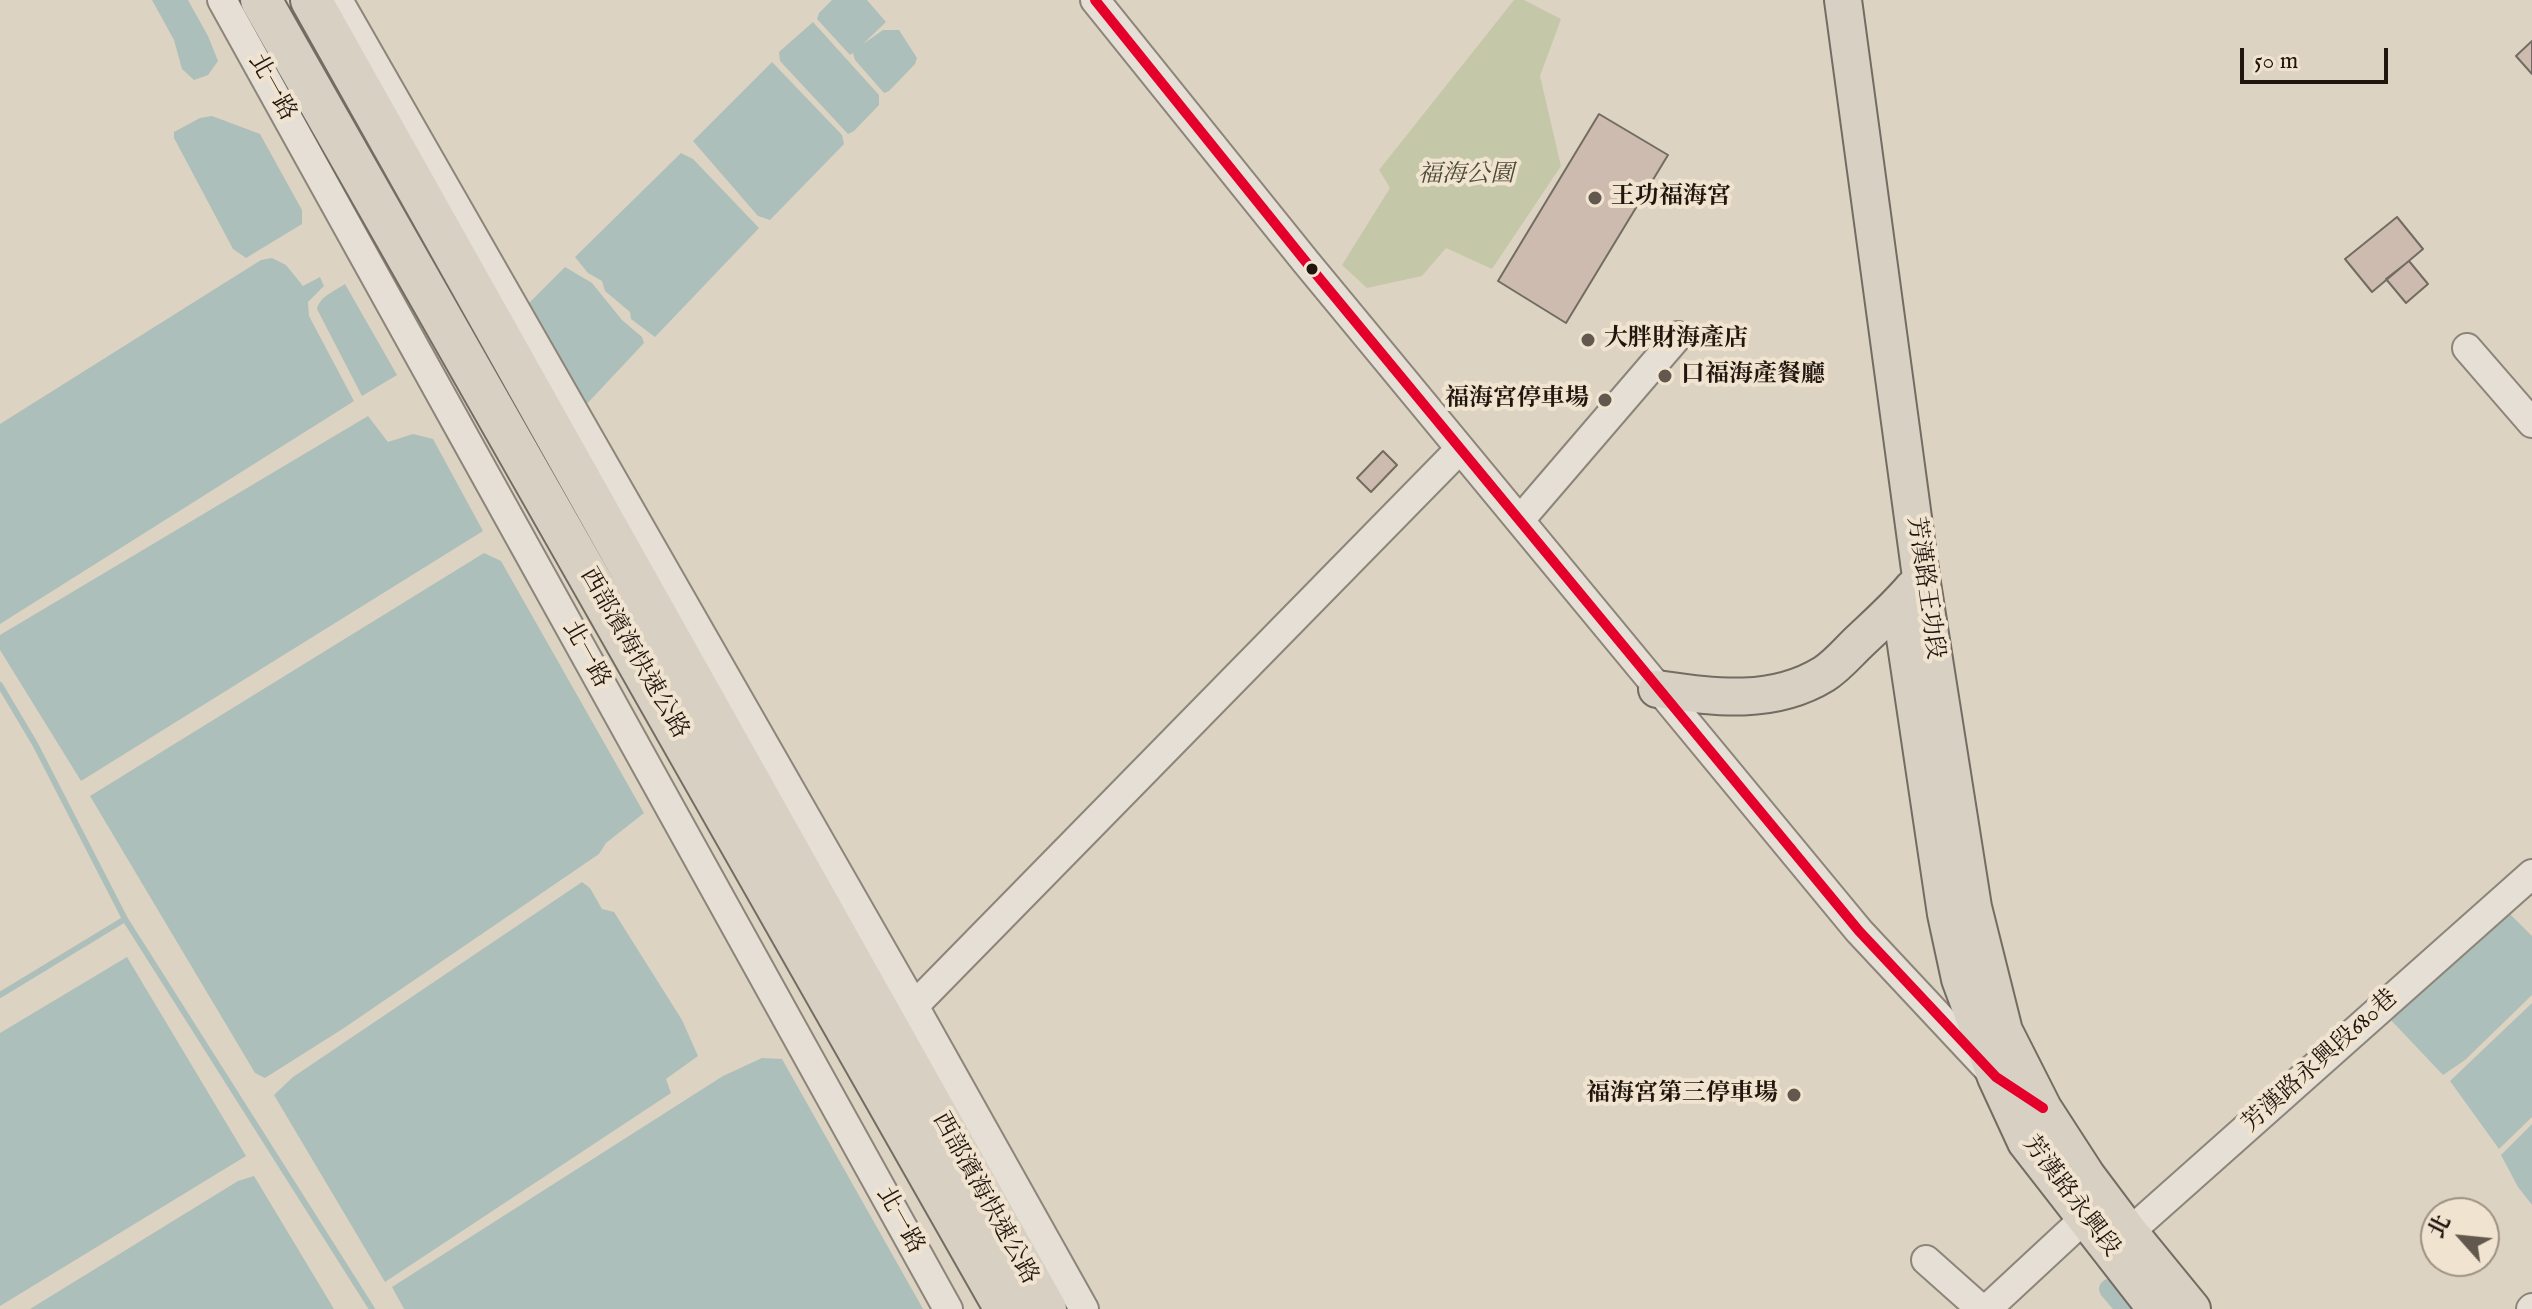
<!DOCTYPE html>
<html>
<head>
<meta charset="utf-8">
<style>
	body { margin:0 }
	#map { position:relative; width:2532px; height:1309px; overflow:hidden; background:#ddd3c2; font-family:"IM FELL English","Noto Serif TC",serif }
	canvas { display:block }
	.north { position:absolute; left:2420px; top:1197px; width:80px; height:80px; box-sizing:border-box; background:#f0e4d0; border:2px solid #9d9282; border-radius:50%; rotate:297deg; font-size:22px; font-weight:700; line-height:32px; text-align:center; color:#20160e }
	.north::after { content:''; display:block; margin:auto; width:28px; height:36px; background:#62584d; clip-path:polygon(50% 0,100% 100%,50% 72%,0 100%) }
	.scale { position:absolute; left:2240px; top:48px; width:148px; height:36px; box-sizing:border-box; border:4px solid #20160e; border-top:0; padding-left:10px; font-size:24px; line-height:28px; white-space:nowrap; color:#20160e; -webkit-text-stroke:6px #f0e4d0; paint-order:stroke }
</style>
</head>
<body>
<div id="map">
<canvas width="2532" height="1309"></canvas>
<div class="north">北</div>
<div class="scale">50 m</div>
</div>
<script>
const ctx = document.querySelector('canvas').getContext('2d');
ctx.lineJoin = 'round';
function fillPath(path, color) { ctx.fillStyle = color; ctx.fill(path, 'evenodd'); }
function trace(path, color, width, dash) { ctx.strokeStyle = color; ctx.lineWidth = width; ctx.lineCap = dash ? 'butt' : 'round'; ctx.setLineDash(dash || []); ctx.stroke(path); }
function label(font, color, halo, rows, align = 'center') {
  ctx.font = font + ' "IM FELL English","Noto Serif TC",serif'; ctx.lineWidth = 8; ctx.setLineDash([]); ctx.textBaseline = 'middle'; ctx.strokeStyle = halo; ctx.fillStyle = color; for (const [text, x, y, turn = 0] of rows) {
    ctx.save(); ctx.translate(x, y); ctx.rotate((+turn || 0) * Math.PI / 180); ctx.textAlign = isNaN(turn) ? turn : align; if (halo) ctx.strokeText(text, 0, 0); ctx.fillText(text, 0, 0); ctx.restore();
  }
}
const green = new Path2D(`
	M 1514,0 L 1524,0 L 1561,19 L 1540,76 L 1561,166 L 1492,269 L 1446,248 L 1422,276 L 1367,288 L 1342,265 L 1390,188 L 1379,170 Z`);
const water = new Path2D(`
	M 152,0 L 188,0 L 208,36 L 218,61 L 208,75 L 194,80 L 182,69 L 174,40 Z
	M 832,0 L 867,0 L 886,22 L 863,44 L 883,30 L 899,30 L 917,58 L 915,64 L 889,91 L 884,93 L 855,60 L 853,53 L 850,55 L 817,19 L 819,13 Z
	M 813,22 L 879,95 L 879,105 L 854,131 L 848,134 L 780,61 L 779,52 Z
	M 772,62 L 842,135 L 844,144 L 770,220 L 758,216 L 693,141 Z
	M 212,116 L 260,134 L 302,210 L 302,224 L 246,258 L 233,249 L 174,138 L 174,132 L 200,118 Z
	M 681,153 L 693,159 L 759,228 L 655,337 L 631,319 L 630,312 L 605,291 L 602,281 L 588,273 L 575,257 Z
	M 272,258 L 286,265 L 303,286 L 320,277 L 324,286 L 308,302 L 309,316 L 354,401 L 0,624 L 0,424 L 261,260 Z
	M 565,267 L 592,283 L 622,320 L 642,337 L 644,343 L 583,408 L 526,306 Z
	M 345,284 L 397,375 L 362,396 L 317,309 C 320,296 335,291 345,284 Z
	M 368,416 L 388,442 L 413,434 L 433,439 L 483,531 L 81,781 L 0,650 L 0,635 Z
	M 484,553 L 501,561 L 644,813 L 606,843 L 599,854 L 344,1028 L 265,1078 L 255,1073 L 90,796 Z
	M 582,882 L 590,888 L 602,909 L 614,912 L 682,1020 L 698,1056 L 666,1079 L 671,1093 L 385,1282 L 274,1095 L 293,1077 Z
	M 2507,911 L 2532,936 L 2532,995 L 2465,1060 L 2443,1075 L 2389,1018 Z
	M 127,957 L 246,1156 L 0,1306 L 0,1033 Z
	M 2532,1003 L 2532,1117 L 2499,1149 L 2450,1081 Z
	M 762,1058 L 782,1059 L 923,1309 L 404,1309 L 392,1287 L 723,1076 Z
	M 2532,1124 L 2532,1205 L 2518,1187 L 2501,1155 Z
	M 254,1176 L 334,1309 L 30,1309 L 238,1181 Z`);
const stream = new Path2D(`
	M 0,685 L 35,744 L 125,919 L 372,1309
	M 0,995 L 125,919`);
const canal = new Path2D(`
	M 2109,1289 L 2126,1309`);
const building = new Path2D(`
	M 2532,41 L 2532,74 L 2516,56 Z
	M 1599,114 L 1668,155 L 1566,323 L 1498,281 Z
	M 2397,217 L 2423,249 L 2372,292 L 2345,259 Z
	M 2409,261 L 2428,284 L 2406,303 L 2386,279 Z
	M 1383,451 L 1397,465 L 1371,492 L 1357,478 Z`);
const minor = new Path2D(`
	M 222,0 L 948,1309
	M 338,0 L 914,1006 L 1084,1309
	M 1095,0 L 1306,262 L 1859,931 L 1990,1071
	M 2467,348 L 2532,423
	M 1520,520 L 1678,336
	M 914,1006 L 1460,449
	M 2116,1244 L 2532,874
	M 1926,1260 L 1981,1309
	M 1987,1309 L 2085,1218
	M 2531,1309 L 2532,1308`);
const major = new Path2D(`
	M 1843,0 L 1921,577 L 1973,907 L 2004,1031 L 2043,1108 L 2087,1176 L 2129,1232 L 2192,1309
	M 1903,624 L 1946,914 L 1960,979 L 1996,1077 L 2026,1142 L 2156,1309
	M 1657,689 C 1714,697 1772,706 1824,674 C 1838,665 1849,651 1861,640 C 1879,623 1897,607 1913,588`);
const highway = new Path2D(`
	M 261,0 L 1005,1309
	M 311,0 L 1046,1309`);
const bus1 = new Path2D(`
	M 1095,0 L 1306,262 L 1859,931 L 1996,1077 L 2043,1108`);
const markers = [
	[1595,198,8,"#62584d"],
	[1312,269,7,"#20160e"],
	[1588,340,8,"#62584d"],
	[1665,376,8,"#62584d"],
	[1605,400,8,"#62584d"],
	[1794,1095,8,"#62584d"]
];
const streetNames = [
	["北一路",271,88,61],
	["芳漢路王功段",1924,588,82],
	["西部濱海快速公路",633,654,60],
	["北一路",585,655,61],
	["芳漢路永興段680巷",2321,1062,-42],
	["芳漢路永興段",2070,1197,53],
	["西部濱海快速公路",984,1199,61],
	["北一路",899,1221,61]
];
const parkNames = [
	["福海公園",1466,176]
];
const poiNames = [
	["王功福海宮",1611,198],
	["大胖財海產店",1604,340],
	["口福海產餐廳",1681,376],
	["福海宮停車場",1589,400,"right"],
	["福海宮第三停車場",1778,1095,"right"]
];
fillPath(green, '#c5c8a8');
fillPath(water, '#adbfba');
trace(stream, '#adbfba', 6);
trace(canal, '#adbfba', 20);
fillPath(building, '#cebbaf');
trace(building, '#726c62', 2);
trace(minor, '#8c857a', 32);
trace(major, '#726c62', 40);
trace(highway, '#726c62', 44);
trace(minor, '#e5dfd6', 28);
trace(major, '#d8d0c2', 36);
trace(highway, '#d8d0c2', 40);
trace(bus1, '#e4002b', 10);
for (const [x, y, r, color] of markers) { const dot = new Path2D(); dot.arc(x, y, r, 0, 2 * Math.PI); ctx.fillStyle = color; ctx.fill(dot); trace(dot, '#f0e4d0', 3); }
label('24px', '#20160e', '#f0e4d0', streetNames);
label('italic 24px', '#4c4936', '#f0e4d0', parkNames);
label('bold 24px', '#20160e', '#f0e4d0', poiNames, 'left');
</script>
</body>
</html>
